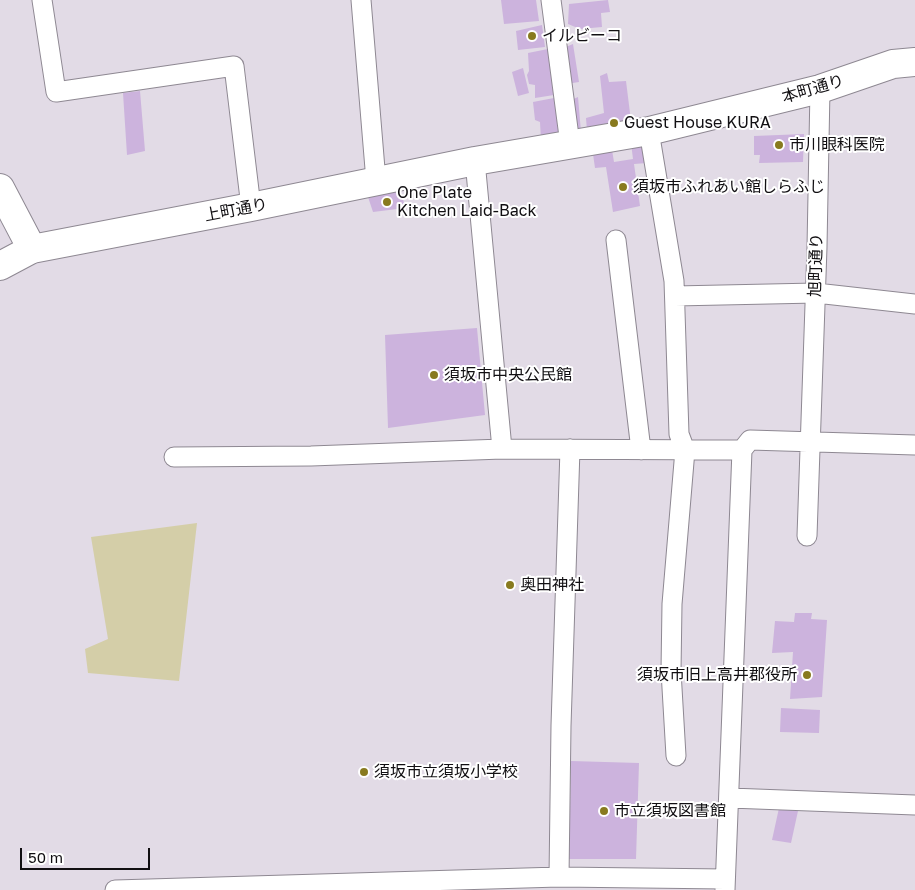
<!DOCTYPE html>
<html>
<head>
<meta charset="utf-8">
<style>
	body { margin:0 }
	#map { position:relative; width:915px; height:890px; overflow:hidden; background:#e2dbe6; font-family:"Golos Text",sans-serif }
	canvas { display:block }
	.scale { position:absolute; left:20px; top:848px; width:130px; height:22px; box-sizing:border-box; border:2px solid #110f12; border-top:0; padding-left:6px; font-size:15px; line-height:18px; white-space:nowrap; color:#110f12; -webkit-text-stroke:4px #fff; paint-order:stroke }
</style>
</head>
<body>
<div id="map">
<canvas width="915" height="890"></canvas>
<div class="scale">50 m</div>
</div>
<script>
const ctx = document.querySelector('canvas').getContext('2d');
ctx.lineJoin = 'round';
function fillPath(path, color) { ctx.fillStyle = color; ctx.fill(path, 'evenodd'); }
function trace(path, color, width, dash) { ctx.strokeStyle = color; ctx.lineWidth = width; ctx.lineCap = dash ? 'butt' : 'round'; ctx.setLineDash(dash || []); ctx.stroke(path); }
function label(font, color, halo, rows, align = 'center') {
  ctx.font = font + ' "Golos Text","Noto Sans JP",sans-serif'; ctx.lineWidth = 4; ctx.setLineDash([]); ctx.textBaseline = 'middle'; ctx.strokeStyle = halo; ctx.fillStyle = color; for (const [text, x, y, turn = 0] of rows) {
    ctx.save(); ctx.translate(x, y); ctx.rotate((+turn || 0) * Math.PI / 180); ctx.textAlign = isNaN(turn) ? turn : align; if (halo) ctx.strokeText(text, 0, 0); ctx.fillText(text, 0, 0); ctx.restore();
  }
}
const green = new Path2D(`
	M 197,523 L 179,681 L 88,673 L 85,649 L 108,639 L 91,537 Z`);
const building = new Path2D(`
	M 501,0 L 536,0 L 539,21 L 504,24 Z
	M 608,0 L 610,12 L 601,13 L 602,27 L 580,29 L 568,24 L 569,4 Z
	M 542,25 L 545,47 L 518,50 L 516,31 Z
	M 573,44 L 579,82 L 566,84 L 561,49 Z
	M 548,49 L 554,95 L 535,98 L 535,85 L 529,84 L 527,75 L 529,71 L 528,53 Z
	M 523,68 L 529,93 L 518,96 L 512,72 Z
	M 607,73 L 609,82 L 626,81 L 631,121 L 587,131 L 586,118 L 604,113 L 600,76 Z
	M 140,91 L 145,151 L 127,155 L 123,93 Z
	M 578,97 L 581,132 L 573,133 L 569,101 Z
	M 554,98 L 559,137 L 541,140 L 540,122 L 535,120 L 533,102 Z
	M 804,134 L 803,162 L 759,163 L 760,155 L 754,155 L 754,136 Z
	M 644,141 L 647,163 L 634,164 L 640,206 L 613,212 L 606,167 L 595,168 L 593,154 L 612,150 L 614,162 L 633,159 L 631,143 Z
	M 401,189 L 405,208 L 373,212 L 368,197 Z
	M 477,328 L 485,415 L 388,428 L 385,335 Z
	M 795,613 L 812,613 L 811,619 L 827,620 L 822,697 L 790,699 L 793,652 L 772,653 L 775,621 L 794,622 Z
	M 781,708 L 820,710 L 819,733 L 780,732 Z
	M 571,761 L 639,763 L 636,859 L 569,859 Z
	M 779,808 L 798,811 L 791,843 L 772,840 Z`);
const street = new Path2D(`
	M 42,0 L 56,92 L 234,66 L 251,207
	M 361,0 L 376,181
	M 551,0 L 570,144
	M 649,131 L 674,281 L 679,434 L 685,450 L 672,604 L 671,671 L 676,756
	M 475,161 L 502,449
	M 616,240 L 641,450
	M 675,296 L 816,293 L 915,304
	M 174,457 L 311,456 L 502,449 L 742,450
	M 807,536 L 817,247 L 820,89
	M 730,798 L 915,805
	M 559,877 L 561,726 L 570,449
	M 115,890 L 559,877 L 725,879
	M 725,890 L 742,450 L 750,440 L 915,445`);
const secondary = new Path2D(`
	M 0,188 L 32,249`);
const highway = new Path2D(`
	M 0,266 L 32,249 L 251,207 L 475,161 L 649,131 L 820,89 L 893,64 L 915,62`);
const markers = [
	[532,36,5,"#887a1f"],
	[614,123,5,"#887a1f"],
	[779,145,5,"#887a1f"],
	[623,187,5,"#887a1f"],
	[387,202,5,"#887a1f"],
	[434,375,5,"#887a1f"],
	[510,585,5,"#887a1f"],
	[807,675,5,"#887a1f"],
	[364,772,5,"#887a1f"],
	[604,811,5,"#887a1f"]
];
const poiNames = [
	["イルビーコ",542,36],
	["Guest House KURA",624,123],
	["市川眼科医院",789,145],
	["須坂市ふれあい館しらふじ",633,187],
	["One Plate",397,193],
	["Kitchen Laid-Back",397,211],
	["須坂市中央公民館",444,375],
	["奥田神社",520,585],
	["須坂市旧上高井郡役所",797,675,"right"],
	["須坂市立須坂小学校",374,772],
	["市立須坂図書館",614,811]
];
const streetNames = [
	["本町通り",813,89,-16],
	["上町通り",236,210,-11],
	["旭町通り",816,265,-88]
];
fillPath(green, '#d4cea8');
fillPath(building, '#ccb3dd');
trace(street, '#8e8892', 21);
trace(secondary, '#8e8892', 30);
trace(highway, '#8e8892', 30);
trace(street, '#fff', 19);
trace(secondary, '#fff', 28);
trace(highway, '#fff', 28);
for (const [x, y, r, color] of markers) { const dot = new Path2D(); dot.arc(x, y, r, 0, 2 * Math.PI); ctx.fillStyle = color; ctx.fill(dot); trace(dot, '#fff', 2); }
label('16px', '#110f12', '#fff', poiNames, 'left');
label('16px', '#110f12', '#fff', streetNames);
</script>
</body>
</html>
